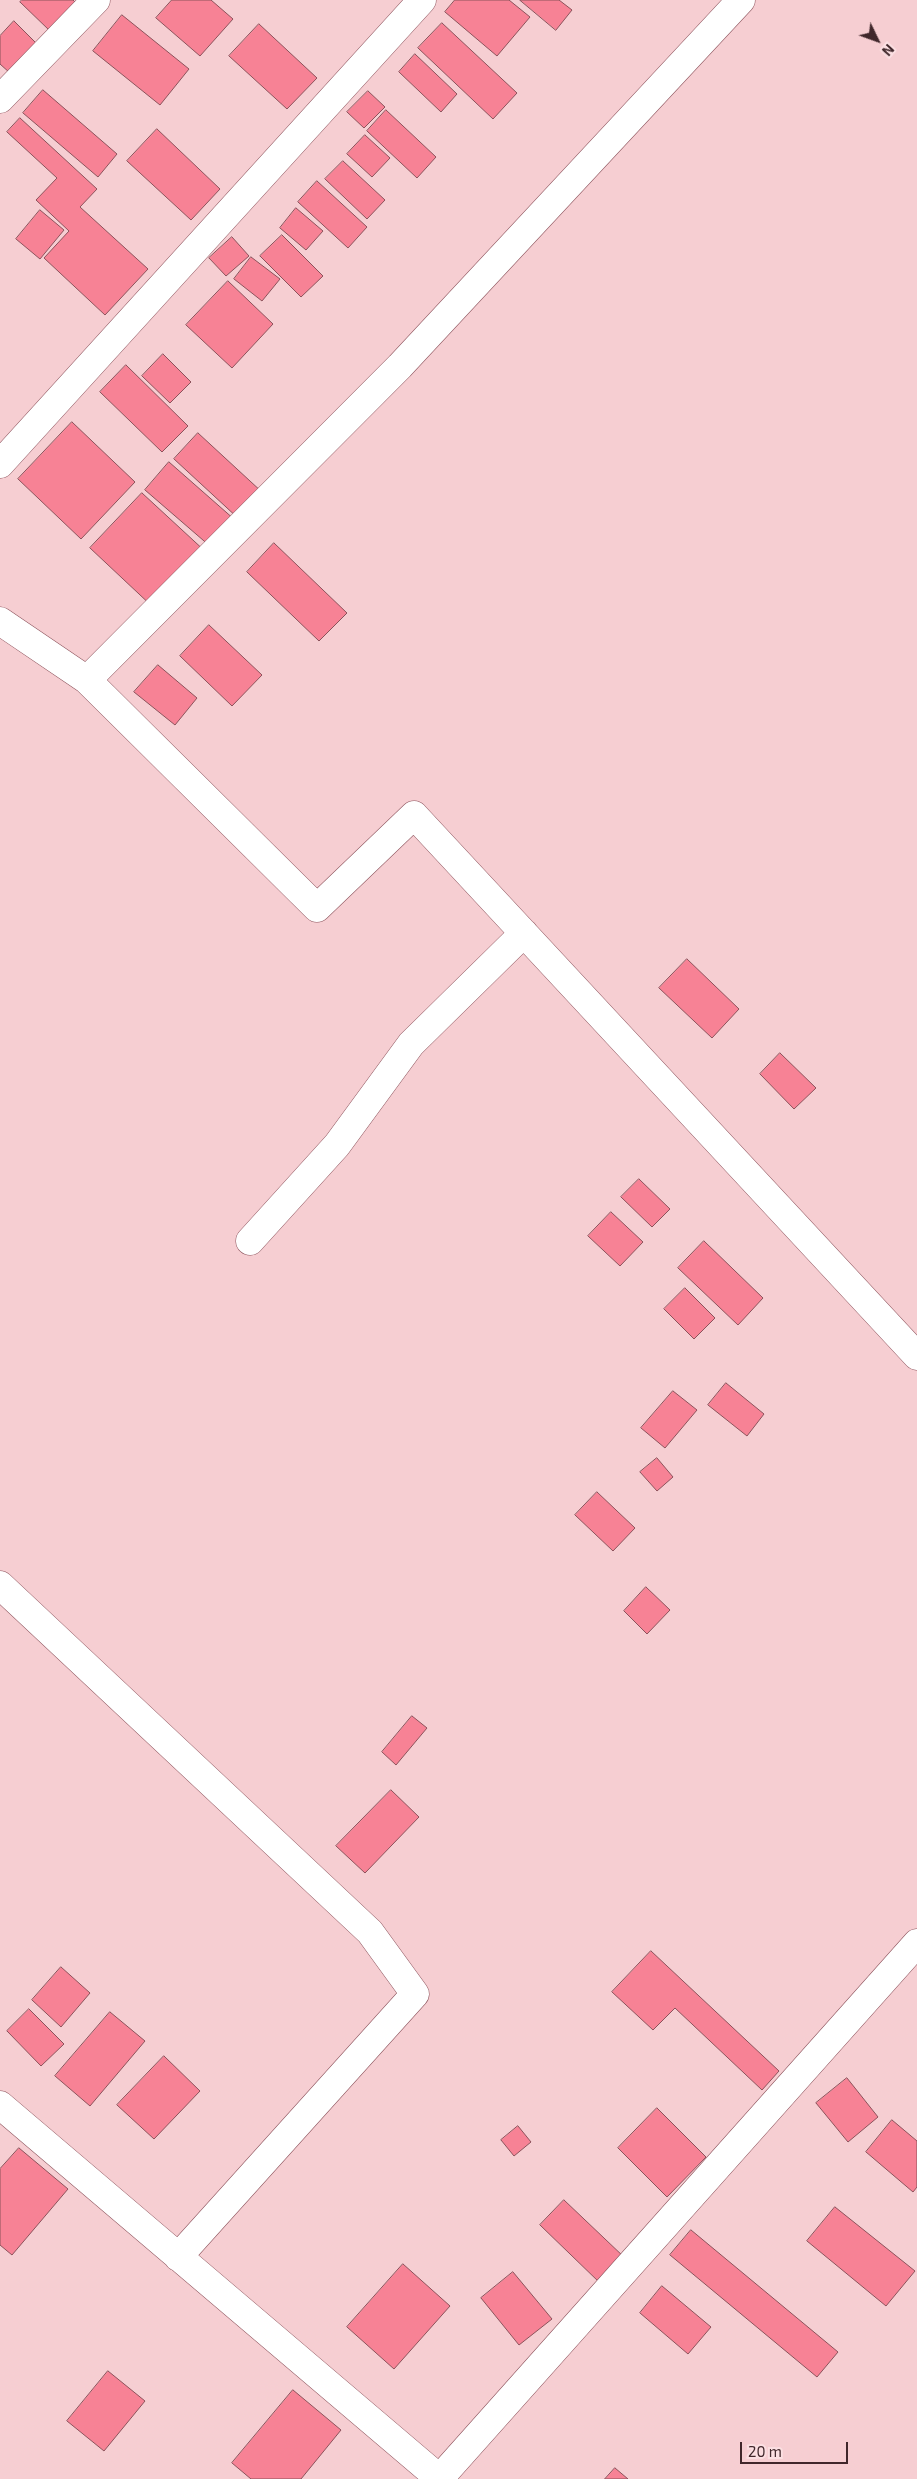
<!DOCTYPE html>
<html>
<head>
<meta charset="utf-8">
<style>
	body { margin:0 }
	#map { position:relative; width:917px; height:2479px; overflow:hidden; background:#f6ced2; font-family:"Exo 2",sans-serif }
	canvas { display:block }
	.north { position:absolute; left:852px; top:15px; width:50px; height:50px; -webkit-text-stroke:4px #fbdfe2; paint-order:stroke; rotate:132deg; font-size:14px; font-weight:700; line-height:20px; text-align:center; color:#40272b }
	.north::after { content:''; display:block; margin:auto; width:18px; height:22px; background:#40272b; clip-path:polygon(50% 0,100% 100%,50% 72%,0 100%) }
	.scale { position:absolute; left:740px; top:2442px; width:108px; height:22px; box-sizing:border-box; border:2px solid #40272b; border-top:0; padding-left:6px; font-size:15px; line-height:18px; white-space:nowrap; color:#40272b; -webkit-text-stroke:4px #fbdfe2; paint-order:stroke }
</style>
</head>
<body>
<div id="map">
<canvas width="917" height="2479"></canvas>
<div class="north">N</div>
<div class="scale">20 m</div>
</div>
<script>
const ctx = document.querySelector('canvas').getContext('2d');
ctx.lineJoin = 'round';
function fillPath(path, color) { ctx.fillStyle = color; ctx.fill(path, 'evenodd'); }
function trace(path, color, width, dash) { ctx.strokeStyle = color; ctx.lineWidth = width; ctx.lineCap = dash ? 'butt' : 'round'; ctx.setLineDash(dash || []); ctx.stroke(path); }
const building = new Path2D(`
	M 22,0 L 73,0 L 76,3 L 50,31 L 20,2 Z
	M 172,0 L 211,0 L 233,19 L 200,56 L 156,18 Z
	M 455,0 L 509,0 L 530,17 L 497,56 L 445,12 Z
	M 520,0 L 559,0 L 572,10 L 556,30 Z
	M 122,15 L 189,69 L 160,105 L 93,51 Z
	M 14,21 L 38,45 L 10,73 L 0,64 L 0,36 Z
	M 442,23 L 517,93 L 493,119 L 418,48 Z
	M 259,24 L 317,78 L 287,109 L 229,56 Z
	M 415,54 L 457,94 L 441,112 L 399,72 Z
	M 43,90 L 117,154 L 98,177 L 23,113 Z
	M 368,91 L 385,107 L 364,128 L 347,112 Z
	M 386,110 L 436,157 L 417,178 L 367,131 Z
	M 20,118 L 97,189 L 80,207 L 148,269 L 105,315 L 44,258 L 69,231 L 36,200 L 57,178 L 7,132 Z
	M 157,129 L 220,189 L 191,220 L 127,161 Z
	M 365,135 L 390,158 L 372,177 L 347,154 Z
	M 343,161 L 385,200 L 367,219 L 325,179 Z
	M 317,181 L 367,227 L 348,248 L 298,202 Z
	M 296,208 L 323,231 L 306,250 L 280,228 Z
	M 40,210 L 64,230 L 40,259 L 16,239 Z
	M 282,235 L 323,276 L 301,297 L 260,256 Z
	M 232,237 L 249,256 L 226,276 L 209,258 Z
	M 251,257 L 280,279 L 262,301 L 234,279 Z
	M 228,281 L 273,324 L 232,368 L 186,325 Z
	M 163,354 L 191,382 L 170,403 L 142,376 Z
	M 126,365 L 188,426 L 162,452 L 100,392 Z
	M 72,422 L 135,482 L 81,539 L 18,479 Z
	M 198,433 L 263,493 L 239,519 L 174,459 Z
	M 169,462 L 235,520 L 211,547 L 145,490 Z
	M 142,493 L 207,553 L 155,609 L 90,548 Z
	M 274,543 L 347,613 L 319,641 L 247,572 Z
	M 209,625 L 262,675 L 232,706 L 180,656 Z
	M 158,665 L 197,698 L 175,725 L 134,692 Z
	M 687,959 L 739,1009 L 712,1038 L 659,988 Z
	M 780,1053 L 816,1088 L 794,1109 L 760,1074 Z
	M 639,1179 L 670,1209 L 652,1227 L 621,1197 Z
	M 611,1212 L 643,1242 L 620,1266 L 588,1236 Z
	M 704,1241 L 763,1298 L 738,1325 L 678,1268 Z
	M 685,1288 L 715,1318 L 694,1339 L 664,1309 Z
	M 726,1383 L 764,1414 L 747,1436 L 708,1405 Z
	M 673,1391 L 697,1410 L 665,1448 L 641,1428 Z
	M 657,1458 L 673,1477 L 657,1491 L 640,1472 Z
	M 597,1492 L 635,1528 L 613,1551 L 575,1515 Z
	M 646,1587 L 670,1610 L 647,1634 L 624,1611 Z
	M 412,1716 L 427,1728 L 396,1765 L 382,1752 Z
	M 391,1790 L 419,1817 L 365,1873 L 336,1846 Z
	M 651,1951 L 779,2071 L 762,2090 L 675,2008 L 653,2030 L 612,1992 Z
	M 61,1967 L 90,1993 L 61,2027 L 32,2000 Z
	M 29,2009 L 64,2044 L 41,2066 L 7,2031 Z
	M 110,2012 L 145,2041 L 90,2106 L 55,2076 Z
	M 164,2056 L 200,2091 L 154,2139 L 117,2105 Z
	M 847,2078 L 878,2117 L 848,2142 L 816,2103 Z
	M 657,2108 L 706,2157 L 667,2197 L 618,2148 Z
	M 892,2120 L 917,2141 L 917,2187 L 913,2192 L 866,2152 Z
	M 518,2126 L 531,2142 L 514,2156 L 501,2140 Z
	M 19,2148 L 68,2189 L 12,2255 L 0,2245 L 0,2169 Z
	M 564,2200 L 625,2258 L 600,2283 L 540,2225 Z
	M 835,2207 L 915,2271 L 886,2306 L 807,2241 Z
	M 691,2230 L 838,2352 L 817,2377 L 670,2255 Z
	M 403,2264 L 450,2306 L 394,2369 L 347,2327 Z
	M 513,2272 L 552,2319 L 519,2345 L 481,2298 Z
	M 662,2286 L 711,2327 L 688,2354 L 640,2313 Z
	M 108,2371 L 145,2401 L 104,2451 L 67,2421 Z
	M 293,2390 L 341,2430 L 301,2479 L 251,2479 L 232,2463 Z
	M 615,2468 L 628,2479 L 605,2479 Z`);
const street = new Path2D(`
	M 0,99 L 96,0
	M 0,464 L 422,0
	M 0,621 L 87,680 L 317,908 L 414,815 L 917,1356
	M 87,680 L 400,366 L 741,0
	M 250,1241 L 337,1145 L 411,1044 L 524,933
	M 0,1585 L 370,1932 L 415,1994 L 178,2257
	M 0,2105 L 440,2479
	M 439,2479 L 917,1943`);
fillPath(building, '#f78295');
trace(building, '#8c525b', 1);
trace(street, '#8d545d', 29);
trace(street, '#fff', 28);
</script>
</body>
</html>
